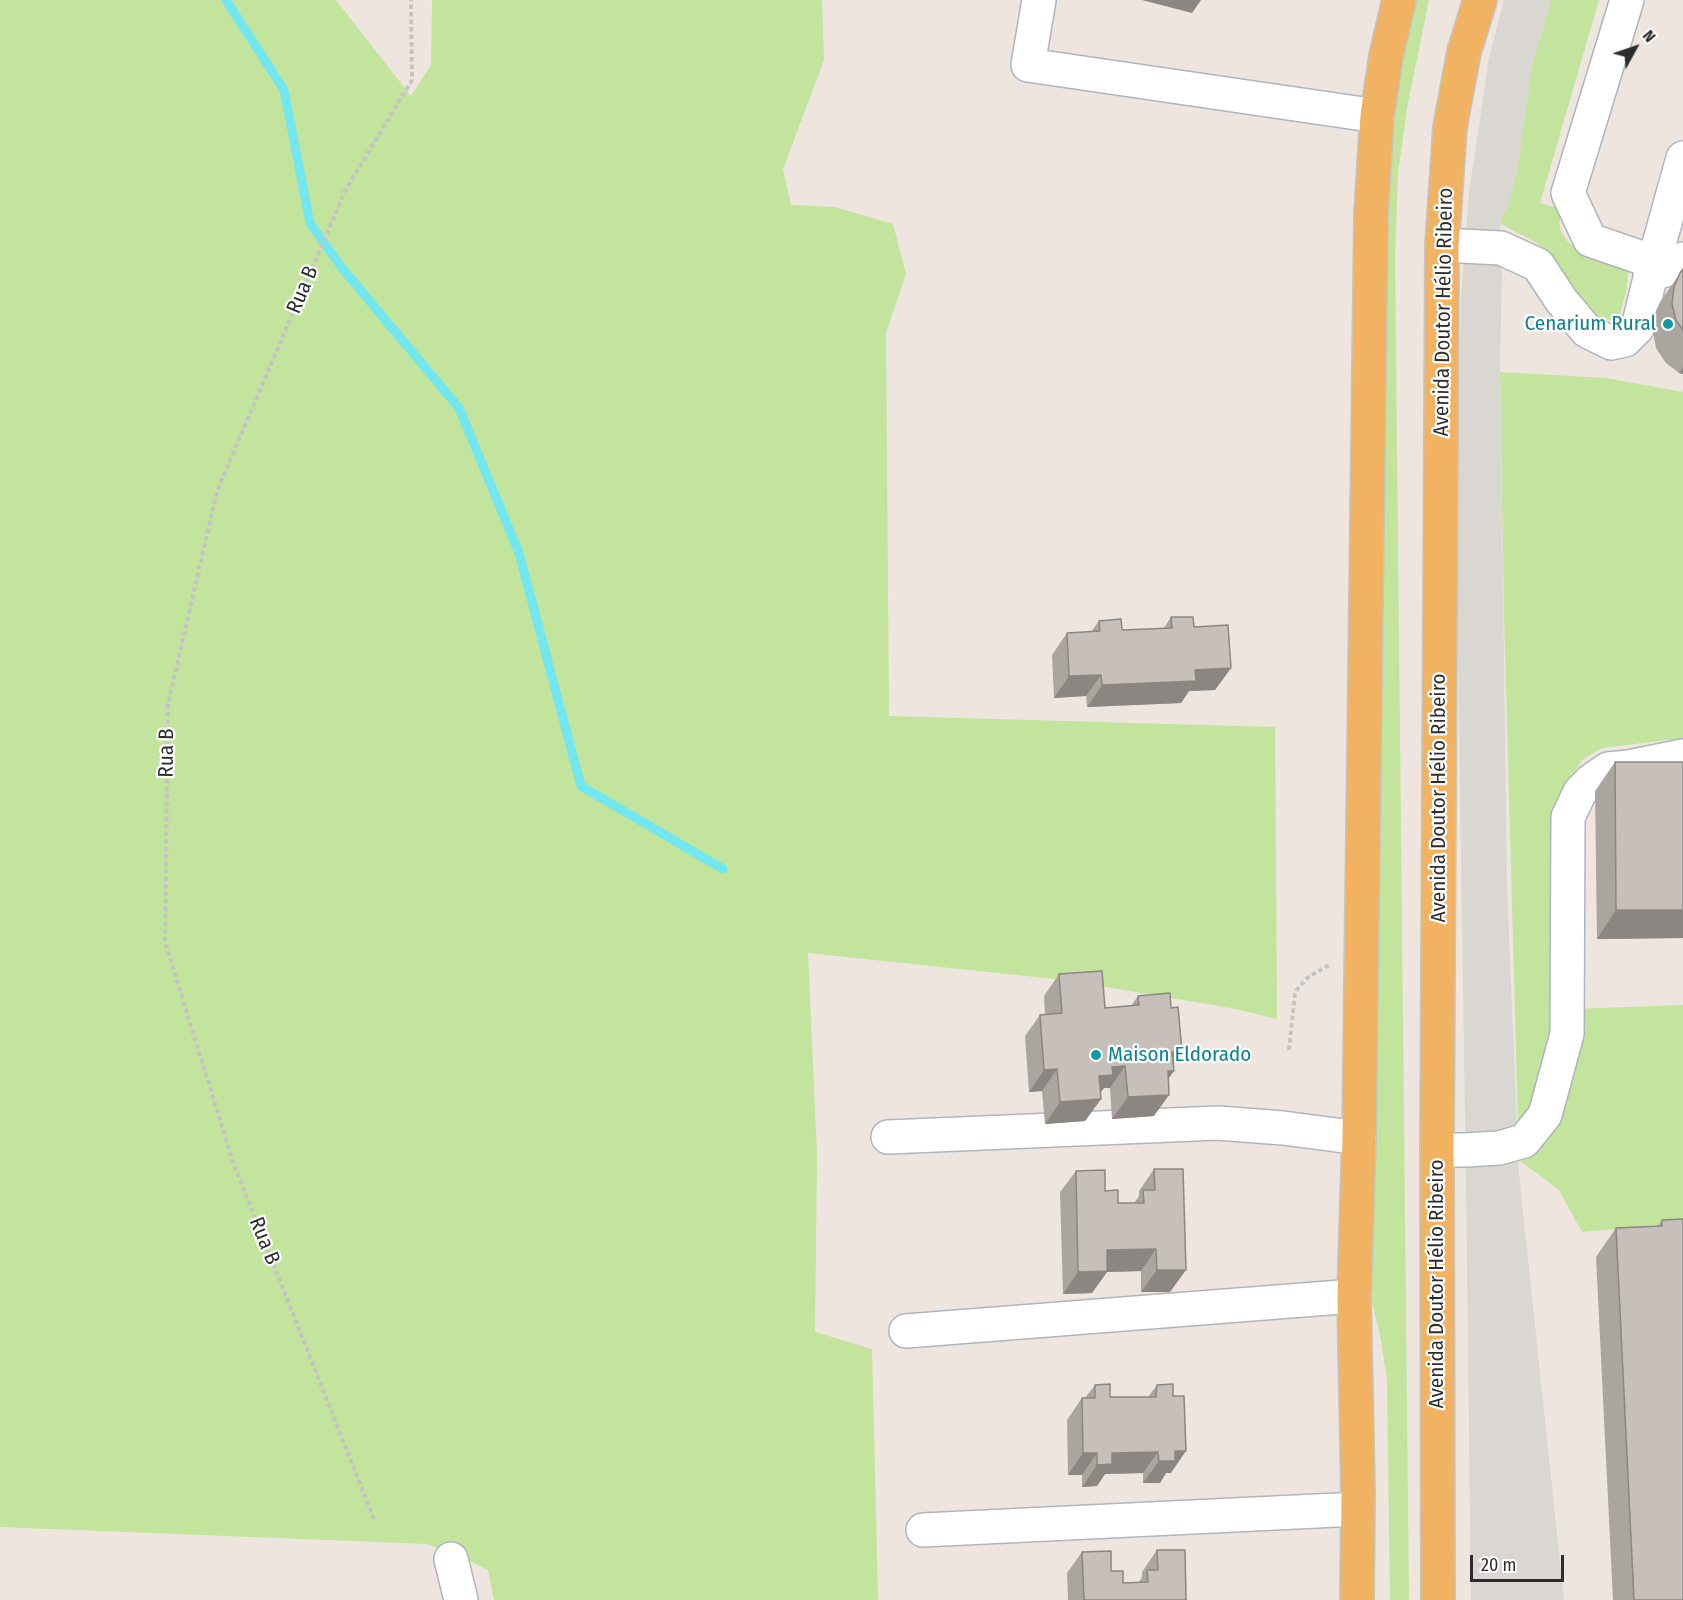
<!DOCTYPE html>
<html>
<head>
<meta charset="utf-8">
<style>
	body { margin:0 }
	#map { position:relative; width:1683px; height:1600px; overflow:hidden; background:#eee5df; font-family:"Fira Sans Condensed",sans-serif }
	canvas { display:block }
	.north { position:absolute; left:1605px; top:18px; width:60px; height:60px; -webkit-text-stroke:4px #fff; paint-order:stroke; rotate:50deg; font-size:16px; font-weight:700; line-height:24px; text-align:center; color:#2d2d2d }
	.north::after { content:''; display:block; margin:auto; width:21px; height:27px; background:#2d2d2d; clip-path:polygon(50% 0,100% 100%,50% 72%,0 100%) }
	.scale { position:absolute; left:1470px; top:1555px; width:94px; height:27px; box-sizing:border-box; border:3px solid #2d2d2d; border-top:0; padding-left:8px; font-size:18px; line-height:21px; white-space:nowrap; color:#2d2d2d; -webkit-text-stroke:4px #fff; paint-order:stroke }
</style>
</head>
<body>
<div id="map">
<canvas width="1683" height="1600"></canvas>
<div class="north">N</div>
<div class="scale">20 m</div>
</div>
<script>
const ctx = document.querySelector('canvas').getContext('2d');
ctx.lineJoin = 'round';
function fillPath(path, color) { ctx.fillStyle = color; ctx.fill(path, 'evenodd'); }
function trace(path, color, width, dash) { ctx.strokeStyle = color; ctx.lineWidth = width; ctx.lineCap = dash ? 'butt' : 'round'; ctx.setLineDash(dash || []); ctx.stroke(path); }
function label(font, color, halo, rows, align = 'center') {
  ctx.font = font + ' "Fira Sans Condensed",sans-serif'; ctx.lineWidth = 4.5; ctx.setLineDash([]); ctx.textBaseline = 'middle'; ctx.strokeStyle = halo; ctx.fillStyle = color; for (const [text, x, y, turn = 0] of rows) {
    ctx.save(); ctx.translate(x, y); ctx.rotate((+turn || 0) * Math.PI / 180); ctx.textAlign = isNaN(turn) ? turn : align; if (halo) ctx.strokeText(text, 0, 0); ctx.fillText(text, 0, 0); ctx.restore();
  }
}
const green = new Path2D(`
	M 0,0 L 336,0 L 411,96 L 431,65 L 432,0 L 822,0 L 824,60 L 783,169 L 791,205 L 835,207 L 893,224 L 906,274 L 886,332 L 889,716 L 1275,727 L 1277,1019 L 1236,1009 L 1064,980 L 808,953 L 817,1155 L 815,1332 L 872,1349 L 878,1600 L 494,1600 L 488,1570 L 466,1559 L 427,1544 L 0,1527 Z
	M 1400,0 L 1429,0 L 1408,103 L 1398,172 L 1395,256 L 1409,1600 L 1390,1600 L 1387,1380 L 1381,1340 L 1372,1301 L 1374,1062 L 1369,271 Z
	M 1551,0 L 1599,0 L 1540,203 L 1562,209 C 1561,215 1559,223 1560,228 C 1566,253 1605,259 1625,265 L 1628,274 L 1626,292 L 1620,314 L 1612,320 L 1600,318 L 1589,311 L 1537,243 L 1501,224 L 1503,215 L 1508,205 L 1517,171 L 1532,66 Z
	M 1500,372 L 1606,378 L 1683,392 L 1683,738 L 1602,748 L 1582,760 L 1569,780 L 1573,1009 L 1683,1005 L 1683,1223 L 1582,1232 L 1559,1190 L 1519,1160 L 1504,615 Z`);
const plaza = new Path2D(`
	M 1504,0 L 1551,0 L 1532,66 L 1517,171 L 1508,205 L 1503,215 L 1495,248 L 1502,273 L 1500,364 L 1507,888 L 1519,1174 L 1564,1600 L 1471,1600 L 1466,1181 L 1456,529 L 1461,300 L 1469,193 L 1489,58 Z`);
const stream = new Path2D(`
	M 226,0 L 284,90 L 310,223 L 342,268 L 459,408 L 519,553 L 581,786 L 723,869`);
const path = new Path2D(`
	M 1289,1050 L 1295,992 L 1307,978 L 1329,965
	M 374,1519 L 233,1162 L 165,942 L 168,704 L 217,491 L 345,191 L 412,80 L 411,0`);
const minor = new Path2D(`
	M 1039,0 L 1028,65 L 1377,116
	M 1627,0 L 1568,193 L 1590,240 L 1654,262
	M 1442,245 L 1501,248 L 1538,265 L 1561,300 L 1587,331 L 1611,343 L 1625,340 L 1638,327 L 1654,262 L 1683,158
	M 1650,275 L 1671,268 L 1683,259
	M 888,1137 L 1218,1123 L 1283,1128 L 1359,1138
	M 1437,1150 L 1465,1150 L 1499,1148 L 1524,1141 L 1545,1115 L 1567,1034 L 1568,817 L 1580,792 L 1592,780 L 1608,769 L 1629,767 L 1683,756
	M 906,1331 L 1354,1296
	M 923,1530 L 1358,1509
	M 451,1559 L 461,1600`);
const major = new Path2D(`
	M 1357,1600 L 1358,1492 L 1354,1296 L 1359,1138 L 1371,214 L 1377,116 L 1386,56 L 1399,0
	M 1438,1600 L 1437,1150 L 1442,245 L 1450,127 L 1464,52 L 1480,0`);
const wall = new Path2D(`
	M 1683,269 L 1683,374 L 1679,373 L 1666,363 L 1656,348 L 1653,332 L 1654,315 L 1660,302 Z
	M 1171,617 L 1194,627 L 1231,668 L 1215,690 L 1189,691 L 1181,703 L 1087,707 L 1086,696 L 1054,698 L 1052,655 L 1067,633 L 1091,632 L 1099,621 L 1122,630 L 1164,628 Z
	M 1615,762 L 1683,938 L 1597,939 L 1595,791 Z
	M 1059,974 L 1105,1008 L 1131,1006 L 1138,996 L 1173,1064 L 1154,1116 L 1112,1119 L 1110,1088 L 1104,1088 L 1100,1093 L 1101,1099 L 1085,1121 L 1045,1124 L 1042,1091 L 1029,1092 L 1025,1036 L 1040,1015 L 1045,1014 L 1044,996 Z
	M 1154,1169 L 1170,1292 L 1141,1292 L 1141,1271 L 1107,1272 L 1092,1293 L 1063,1294 L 1060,1192 L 1076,1171 L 1105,1191 L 1118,1203 L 1134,1203 L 1139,1196 L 1139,1191 Z
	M 1662,1220 L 1683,1600 L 1613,1600 L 1596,1257 L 1616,1228 L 1657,1227 Z
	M 1095,1385 L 1110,1397 L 1148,1397 L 1157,1385 L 1171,1473 L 1166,1473 L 1160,1483 L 1143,1483 L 1143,1473 L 1105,1474 L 1097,1486 L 1082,1487 L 1082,1475 L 1068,1475 L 1067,1420 L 1082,1398 L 1085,1398 Z
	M 1157,1550 L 1186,1600 L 1068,1600 L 1067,1573 L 1082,1552 L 1111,1571 L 1123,1583 L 1139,1582 L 1142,1577 L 1142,1572 Z`);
const shadedWall = new Path2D(`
	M 1142,0 L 1201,0 L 1192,13 Z
	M 1683,367 L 1683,374 L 1679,373 Z
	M 1231,668 L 1215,690 L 1189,691 L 1181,703 L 1087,707 L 1102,685 L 1195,670 Z
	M 1101,675 L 1086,696 L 1054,698 L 1069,676 Z
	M 1616,910 L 1683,910 L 1683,938 L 1597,939 Z
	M 1172,1052 L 1182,1052 L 1168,1071 L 1174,1071 L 1158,1093 Z
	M 1125,1066 L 1110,1088 L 1104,1088 L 1097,1097 L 1099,1076 L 1112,1067 Z
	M 1057,1069 L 1042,1091 L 1029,1092 L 1044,1070 Z
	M 1169,1095 L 1154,1116 L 1112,1119 L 1128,1097 Z
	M 1101,1099 L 1085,1121 L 1045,1124 L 1060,1102 Z
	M 1156,1249 L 1141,1271 L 1107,1272 L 1092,1293 L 1063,1294 L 1078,1272 L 1107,1250 Z
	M 1157,1270 L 1186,1270 L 1170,1292 L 1141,1292 Z
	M 1175,1451 L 1186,1451 L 1171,1473 L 1166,1473 L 1160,1483 L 1143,1483 L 1159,1461 Z
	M 1158,1452 L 1143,1473 L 1105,1474 L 1097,1486 L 1082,1487 L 1097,1465 L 1112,1453 Z
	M 1083,1453 L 1097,1453 L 1082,1475 L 1068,1475 Z`);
const building = new Path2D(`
	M 1683,269 L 1683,330 L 1676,320 L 1672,304 L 1674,287 L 1680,273 Z
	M 1171,617 L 1193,617 L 1194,627 L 1228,625 L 1231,668 L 1195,670 L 1196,681 L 1102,685 L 1101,675 L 1069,676 L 1067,633 L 1100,631 L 1099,621 L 1121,619 L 1122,630 L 1172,628 Z
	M 1615,762 L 1683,762 L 1683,910 L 1616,910 Z
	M 1102,971 L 1105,1008 L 1139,1005 L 1138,996 L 1170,993 L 1171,1008 L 1178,1007 L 1182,1052 L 1172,1052 L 1174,1071 L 1168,1071 L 1169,1095 L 1128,1097 L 1125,1066 L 1112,1067 L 1113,1075 L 1099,1076 L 1101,1099 L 1060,1102 L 1057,1069 L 1044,1070 L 1040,1015 L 1062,1013 L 1059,974 Z
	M 1154,1169 L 1183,1169 L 1186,1270 L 1157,1270 L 1156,1249 L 1107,1250 L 1107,1271 L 1078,1272 L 1076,1171 L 1105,1170 L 1105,1191 L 1118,1190 L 1118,1203 L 1144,1203 L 1143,1190 L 1155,1190 Z
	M 1683,1219 L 1683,1600 L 1634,1600 L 1616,1228 L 1662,1226 L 1662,1220 Z
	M 1110,1384 L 1110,1397 L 1156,1397 L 1157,1385 L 1173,1384 L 1173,1396 L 1184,1396 L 1186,1451 L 1175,1451 L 1175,1461 L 1159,1461 L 1158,1452 L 1112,1453 L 1112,1464 L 1097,1465 L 1097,1453 L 1083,1453 L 1082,1398 L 1095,1398 L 1095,1385 Z
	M 1157,1550 L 1185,1550 L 1186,1600 L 1084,1600 L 1082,1552 L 1111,1551 L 1111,1571 L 1123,1571 L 1123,1583 L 1148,1582 L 1147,1570 L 1158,1570 Z`);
const markers = [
	[1668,324,6,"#0f9aa8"],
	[1096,1055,6,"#0f9aa8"]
];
const streetNames = [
	["Rua B",303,290,-67],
	["Avenida Doutor Hélio Ribeiro",1444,312,-89],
	["Rua B",167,753,-89],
	["Avenida Doutor Hélio Ribeiro",1439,798,-90],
	["Rua B",264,1241,68],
	["Avenida Doutor Hélio Ribeiro",1437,1284,-90]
];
const cultureNames = [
	["Cenarium Rural",1656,324],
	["Maison Eldorado",1108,1055,"left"]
];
fillPath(green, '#c3e49c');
fillPath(plaza, '#dad6d2');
trace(stream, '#73e7ef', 9);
trace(minor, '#afb5bd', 36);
trace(major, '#c4c4c4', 36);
trace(path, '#c4c4c4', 4, [4.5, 3]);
trace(minor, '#fff', 33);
trace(major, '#f1b361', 33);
fillPath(wall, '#aba5a0');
fillPath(shadedWall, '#8b8682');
fillPath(building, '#c7c0ba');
trace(building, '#8b8682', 1.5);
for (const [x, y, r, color] of markers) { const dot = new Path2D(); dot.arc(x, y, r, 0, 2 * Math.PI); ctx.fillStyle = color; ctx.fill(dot); trace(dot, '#fff', 2); }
label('21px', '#2d2d2d', '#fff', streetNames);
label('21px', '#0d838f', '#fff', cultureNames, 'right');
</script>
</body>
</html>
